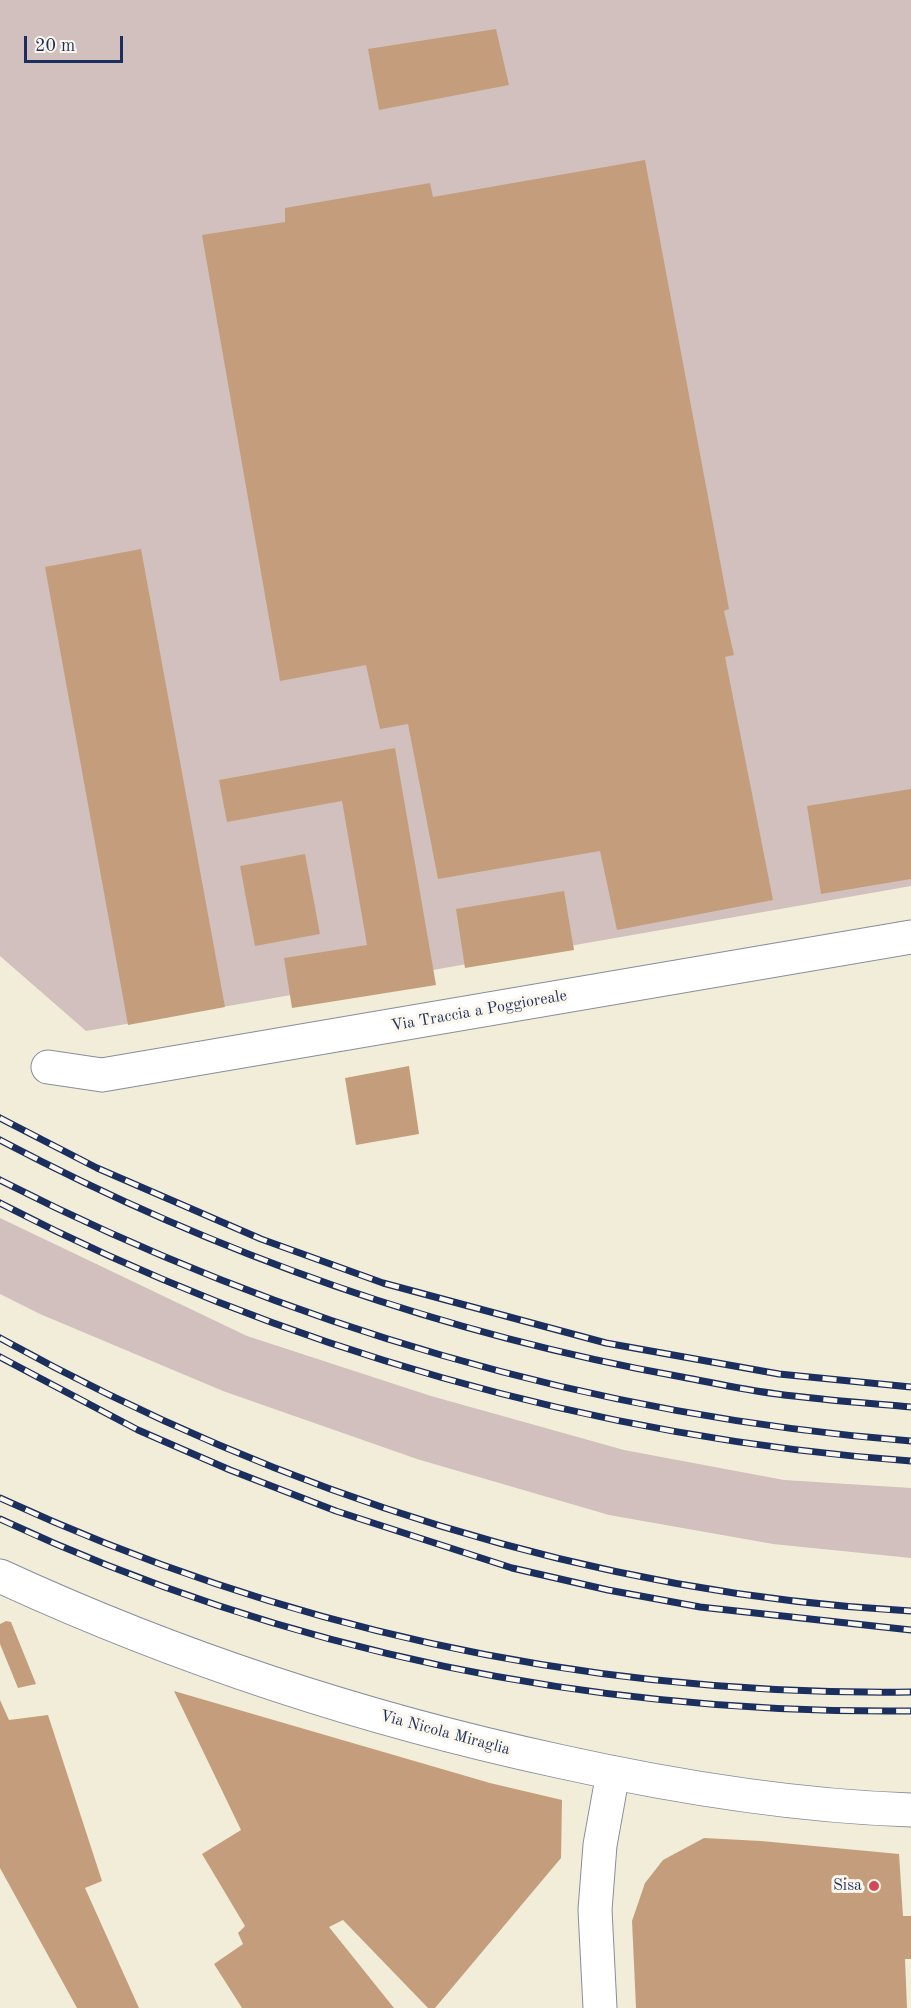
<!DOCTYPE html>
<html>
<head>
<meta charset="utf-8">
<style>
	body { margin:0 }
	#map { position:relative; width:911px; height:2008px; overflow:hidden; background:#f2edd8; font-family:"Old Standard TT",serif }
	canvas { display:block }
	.scale { position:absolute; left:24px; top:36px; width:99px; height:27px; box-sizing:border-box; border:3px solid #1b2f5e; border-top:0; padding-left:8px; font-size:18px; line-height:21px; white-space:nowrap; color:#1b2f5e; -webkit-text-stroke:4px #fbf7ec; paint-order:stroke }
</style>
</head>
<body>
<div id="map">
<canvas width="911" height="2008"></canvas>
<div class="scale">20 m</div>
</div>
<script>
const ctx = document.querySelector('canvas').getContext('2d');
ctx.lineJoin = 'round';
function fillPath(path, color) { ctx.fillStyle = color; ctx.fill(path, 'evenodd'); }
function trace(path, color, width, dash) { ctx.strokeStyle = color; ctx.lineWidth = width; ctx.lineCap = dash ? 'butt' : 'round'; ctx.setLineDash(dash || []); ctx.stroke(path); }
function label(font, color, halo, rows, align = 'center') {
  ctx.font = font + ' "Old Standard TT",serif'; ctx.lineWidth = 6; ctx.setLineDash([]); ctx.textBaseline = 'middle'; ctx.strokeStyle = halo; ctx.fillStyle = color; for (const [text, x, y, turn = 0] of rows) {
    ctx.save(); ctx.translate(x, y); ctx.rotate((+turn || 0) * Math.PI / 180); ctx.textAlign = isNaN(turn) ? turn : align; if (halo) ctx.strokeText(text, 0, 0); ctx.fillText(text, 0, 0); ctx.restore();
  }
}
const industrial = new Path2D(`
	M 0,0 L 911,0 L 911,886 L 86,1031 L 0,956 Z
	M 0,1218 L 247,1336 L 431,1396 L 624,1450 L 784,1480 L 911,1488 L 911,1558 L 773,1544 L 609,1515 L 417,1459 L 223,1391 L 40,1314 L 0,1294 Z`);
const building = new Path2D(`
	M 496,29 L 509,85 L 379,110 L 368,49 Z
	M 645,160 L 729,609 L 724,611 L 734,655 L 725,657 L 773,900 L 617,930 L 600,851 L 438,879 L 408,724 L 380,729 L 366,665 L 280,681 L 202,235 L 285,222 L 285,208 L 430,183 L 433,197 Z
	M 141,549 L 225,1007 L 128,1025 L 45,567 Z
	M 395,748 L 436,985 L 292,1008 L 284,958 L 367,945 L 342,801 L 227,822 L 219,780 Z
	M 911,789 L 911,879 L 821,894 L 807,806 Z
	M 305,854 L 320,934 L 255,946 L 240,866 Z
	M 564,891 L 574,950 L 465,968 L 456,909 Z
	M 409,1066 L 419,1134 L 356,1145 L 345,1078 Z
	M 6,1621 L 11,1622 L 36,1684 L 18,1688 L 0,1644 L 0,1624 Z
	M 174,1691 L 490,1783 L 562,1800 L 561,1858 L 435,2008 L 428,2008 L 343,1920 L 329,1927 L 394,2008 L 242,2008 L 214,1964 L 243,1944 L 238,1933 L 245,1926 L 202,1854 L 241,1830 Z
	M 0,1700 L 9,1720 L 48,1715 L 102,1881 L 85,1888 L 139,2008 L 77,2008 L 0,1868 Z
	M 704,1838 L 761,1841 L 899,1854 L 903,1916 L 911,1916 L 911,1959 L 905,1959 L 907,2008 L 636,2008 L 632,1921 L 645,1883 L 663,1860 Z`);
const street = new Path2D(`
	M 48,1067 L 102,1075 L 911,937
	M 600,2008 L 595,1910 L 600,1845 L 613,1773`);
const primary = new Path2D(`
	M 0,1576 C 180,1659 364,1719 558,1761 C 675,1787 792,1806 911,1810`);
const rail = new Path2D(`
	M 0,1118 L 97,1168 L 261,1239 L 383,1283 L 606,1343 L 779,1374 L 911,1387
	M 0,1140 C 214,1253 444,1334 682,1377 C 714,1383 745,1390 777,1394 C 822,1400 866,1403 911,1407
	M 0,1180 C 285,1325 592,1416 911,1441
	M 0,1203 C 281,1348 595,1438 911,1461
	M 0,1338 C 279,1492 591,1594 911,1611
	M 0,1357 L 138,1430 L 230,1470 L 336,1511 L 512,1568 L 608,1590 L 700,1607 L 911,1630
	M 0,1498 C 289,1631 593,1696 911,1692
	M 0,1519 C 287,1653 595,1714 911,1711`);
const markers = [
	[874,1886,6,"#d1495b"]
];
const streetNames = [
	["Via Traccia a Poggioreale",479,1011,-10],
	["Via Nicola Miraglia",445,1733,15]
];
const poiNames = [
	["Sisa",862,1886]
];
fillPath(industrial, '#d1c0bd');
fillPath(building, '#c49e7c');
trace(street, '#868e9b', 35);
trace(primary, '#868e9b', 35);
trace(street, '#fff', 33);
trace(primary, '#fff', 33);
trace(rail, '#1b2f5e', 7);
trace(rail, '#fbf7ec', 4.5, [14]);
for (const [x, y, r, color] of markers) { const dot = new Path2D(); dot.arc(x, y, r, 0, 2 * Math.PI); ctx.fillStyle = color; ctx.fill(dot); trace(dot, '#fbf7ec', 2); }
label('16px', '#1b2f5e', '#fbf7ec', streetNames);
label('16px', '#1b2f5e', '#fbf7ec', poiNames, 'right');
</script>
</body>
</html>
